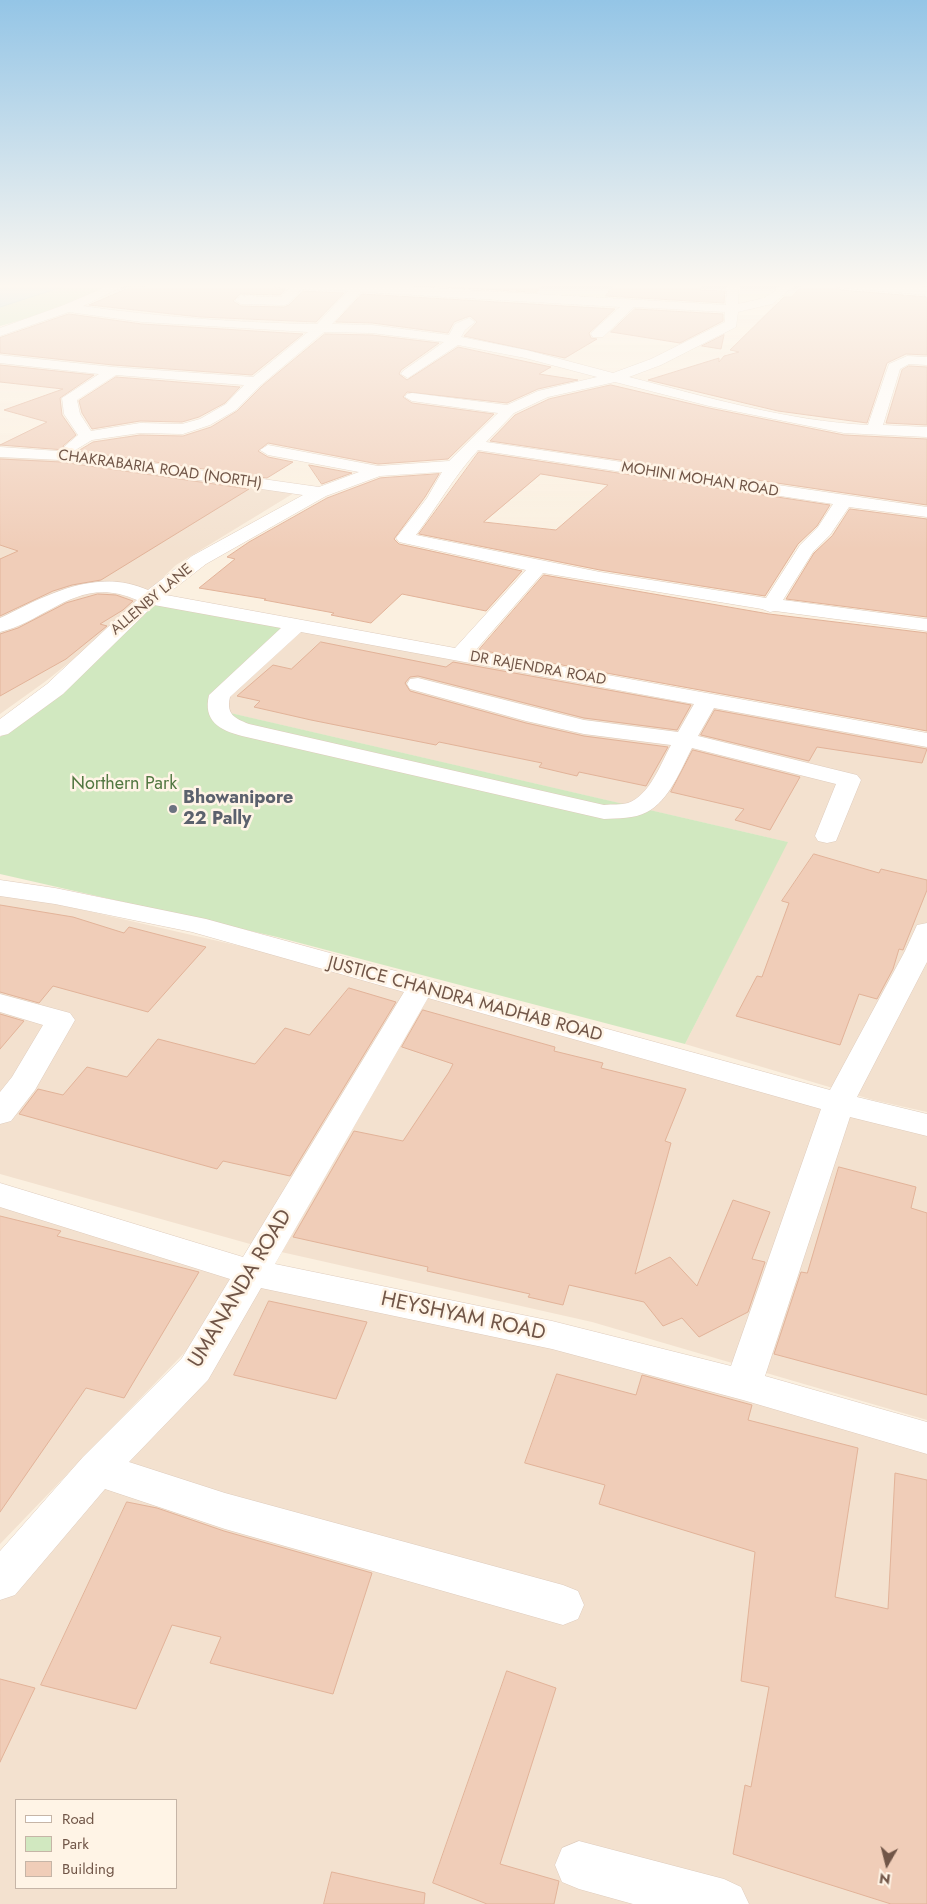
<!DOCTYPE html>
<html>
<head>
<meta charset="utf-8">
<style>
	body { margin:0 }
	#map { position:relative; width:927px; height:1904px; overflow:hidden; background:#fbf0e0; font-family:Jost,sans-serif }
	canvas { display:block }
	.legend { position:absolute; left:15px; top:1799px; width:162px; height:90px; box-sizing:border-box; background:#fff4e6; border:1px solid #c6b5a7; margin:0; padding:6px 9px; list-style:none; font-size:15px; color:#715648 }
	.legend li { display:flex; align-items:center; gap:10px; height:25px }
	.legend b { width:25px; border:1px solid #c6b5a7 }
	.north { position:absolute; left:862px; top:1839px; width:50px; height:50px; -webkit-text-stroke:4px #fff4e6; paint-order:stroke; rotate:188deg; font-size:14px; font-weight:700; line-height:20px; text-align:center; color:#715648 }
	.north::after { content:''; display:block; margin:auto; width:18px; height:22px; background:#715648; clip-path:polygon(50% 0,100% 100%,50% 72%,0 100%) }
</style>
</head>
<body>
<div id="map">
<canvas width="927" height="1904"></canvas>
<ul class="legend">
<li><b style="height:6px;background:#fff"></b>Road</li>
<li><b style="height:14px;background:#d1e8c0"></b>Park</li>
<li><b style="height:14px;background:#f0cdb8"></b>Building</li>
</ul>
<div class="north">N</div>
</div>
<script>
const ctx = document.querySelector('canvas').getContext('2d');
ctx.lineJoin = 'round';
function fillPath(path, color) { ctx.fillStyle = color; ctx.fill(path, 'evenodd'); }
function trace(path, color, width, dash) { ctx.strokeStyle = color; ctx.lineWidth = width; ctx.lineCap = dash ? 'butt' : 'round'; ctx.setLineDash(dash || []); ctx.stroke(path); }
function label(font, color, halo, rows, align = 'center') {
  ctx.font = font + ' Jost,sans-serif'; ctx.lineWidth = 5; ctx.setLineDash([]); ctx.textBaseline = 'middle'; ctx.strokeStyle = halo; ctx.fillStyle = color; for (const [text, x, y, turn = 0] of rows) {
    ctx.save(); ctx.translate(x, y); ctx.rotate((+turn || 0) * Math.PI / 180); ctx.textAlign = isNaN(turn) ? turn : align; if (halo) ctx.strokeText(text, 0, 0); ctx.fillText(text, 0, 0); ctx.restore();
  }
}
const residential = new Path2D(`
	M 0,456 L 40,457 L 299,490 L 176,565 L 101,637 L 46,681 L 0,714 Z
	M 289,625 L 586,685 L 927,746 L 927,1112 L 873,1100 L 685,1044 L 787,842 L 208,708 Z
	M 0,891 L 401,983 L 927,1135 L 927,1420 L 592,1322 L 268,1249 L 0,1174 Z
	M 0,1195 L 242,1271 L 187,1350 L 0,1544 Z
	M 265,1270 L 927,1448 L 927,1904 L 0,1904 L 0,1570 ZM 16,1800 L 176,1800 L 176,1888 L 16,1888 Z`);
const green = new Path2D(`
	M 0,284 L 120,284 L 61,309 L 0,326 Z
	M 152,602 L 289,625 L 209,708 L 788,842 L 685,1044 L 277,937 L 0,874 L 0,737 L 64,688 Z`);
const water = new Path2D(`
	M 0,284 L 71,284 L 0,307 Z`);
const building = new Path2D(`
	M 149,284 L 273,284 L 277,289 L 285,290 L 280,295 L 240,294 L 233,301 L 241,306 L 284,307 L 289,305 L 303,291 L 344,293 L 316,322 L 200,317 L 89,305 L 133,286 L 144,287 Z
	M 395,284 L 542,284 L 537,292 Z
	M 614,284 L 703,284 L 700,290 L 725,291 L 724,303 L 606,296 Z
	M 804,284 L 833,284 L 841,290 L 927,297 L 927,355 L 906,354 L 887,363 L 867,423 L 778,411 L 648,380 L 719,358 L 719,362 L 724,356 L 739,352 L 730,350 L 784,297 L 791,297 Z
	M 362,294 L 615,309 L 589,333 L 591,338 L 597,339 L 565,358 L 464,336 L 477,322 L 470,316 L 454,322 L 448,333 L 372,323 L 336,322 Z
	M 635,309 L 723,314 L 723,321 L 680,343 L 611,332 Z
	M 69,314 L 142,324 L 303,334 L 252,375 L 113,365 L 0,353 L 0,338 Z
	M 325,334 L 372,335 L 439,343 L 401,370 L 399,374 L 407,380 L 458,347 L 551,367 L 539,374 L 578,380 L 538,389 L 507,403 L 407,392 L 403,397 L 412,403 L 494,414 L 448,459 L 378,464 L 268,443 L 258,451 L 268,457 L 293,462 L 267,478 L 78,451 L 93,442 L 140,435 L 183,436 L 211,427 L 237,411 L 262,386 Z
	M 724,335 L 721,349 L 702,346 Z
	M 0,365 L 94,375 L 60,398 L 62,415 L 76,435 L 63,446 L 65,450 L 0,445 L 47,422 L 4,410 L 63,389 L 0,382 Z
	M 909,366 L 927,367 L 927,425 L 886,423 L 902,370 Z
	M 116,377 L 240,387 L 225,403 L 199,417 L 182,422 L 140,421 L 92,429 L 82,413 L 79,401 Z
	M 611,385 L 709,408 L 844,435 L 927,439 L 927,505 L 490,441 L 515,415 L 549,399 Z
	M 479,452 L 830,505 L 817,526 L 798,544 L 765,596 L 600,570 L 419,534 ZM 541,474 L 608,485 L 556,530 L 484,522 Z
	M 0,459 L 61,462 L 249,489 L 101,580 L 72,585 L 53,591 L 0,616 L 0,559 L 18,551 L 0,545 Z
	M 309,465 L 352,473 L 322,484 Z
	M 439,474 L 425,497 L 394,539 L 399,544 L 522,571 L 486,611 L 402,594 L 371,623 L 331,615 L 334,613 L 264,600 L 266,599 L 199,588 L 235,559 L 227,557 L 249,542 L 327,498 L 380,478 Z
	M 850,509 L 927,519 L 927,617 L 786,599 L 814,553 L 832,536 Z
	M 544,575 L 769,614 L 927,633 L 927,731 L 479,650 Z
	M 98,594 L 116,595 L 133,601 L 123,610 L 100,624 L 107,626 L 66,659 L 0,696 L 0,634 L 18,628 L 66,603 Z
	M 321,642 L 446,667 L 453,662 L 691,705 L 677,730 L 584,718 L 418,676 L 410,677 L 405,683 L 410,691 L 526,723 L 584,736 L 668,747 L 646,786 L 579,772 L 577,776 L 539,767 L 542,763 L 439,742 L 436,745 L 311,720 L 254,707 L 260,701 L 237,696 L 273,665 L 291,669 Z
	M 715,710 L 927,749 L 922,763 L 817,747 L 809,761 L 701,735 Z
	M 693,750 L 800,777 L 770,830 L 735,820 L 744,809 L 671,792 Z
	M 814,854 L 879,873 L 881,869 L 927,880 L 927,890 L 903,950 L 899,949 L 893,969 L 877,999 L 859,994 L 840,1045 L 736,1016 L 757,976 L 762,977 L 789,903 L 782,901 Z
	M 0,905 L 73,917 L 124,933 L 129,927 L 206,947 L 148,1012 L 53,986 L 39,1003 L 0,992 Z
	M 349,988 L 396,1002 L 290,1176 L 223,1161 L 217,1169 L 19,1114 L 38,1089 L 63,1095 L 87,1067 L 127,1077 L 158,1039 L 255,1064 L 285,1028 L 309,1035 Z
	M 423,1010 L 555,1047 L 554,1051 L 603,1063 L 601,1068 L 686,1089 L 665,1141 L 671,1143 L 635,1274 L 670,1257 L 697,1286 L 733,1200 L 770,1212 L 752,1259 L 765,1262 L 748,1312 L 699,1337 L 682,1318 L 663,1326 L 644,1302 L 569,1285 L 563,1305 L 528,1297 L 530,1294 L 427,1271 L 428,1267 L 293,1237 L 354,1131 L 403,1141 L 449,1072 L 453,1064 L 402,1047 Z
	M 0,1014 L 24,1021 L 0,1049 Z
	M 839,1167 L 916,1187 L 911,1208 L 927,1213 L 927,1395 L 774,1354 L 801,1272 L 807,1273 Z
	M 0,1216 L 61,1231 L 57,1236 L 199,1272 L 124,1398 L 86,1388 L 0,1512 Z
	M 269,1301 L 367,1322 L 336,1399 L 234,1375 Z
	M 557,1374 L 636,1395 L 642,1375 L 752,1405 L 748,1420 L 858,1448 L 835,1597 L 888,1609 L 895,1473 L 927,1480 L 927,1904 L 891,1904 L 733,1854 L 745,1785 L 751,1787 L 769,1687 L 741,1681 L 755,1552 L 599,1504 L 605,1485 L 525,1463 Z
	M 127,1502 L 157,1508 L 224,1531 L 372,1573 L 333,1694 L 210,1663 L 221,1637 L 172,1625 L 136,1709 L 41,1685 Z
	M 507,1671 L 556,1688 L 500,1864 L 559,1881 L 554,1904 L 487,1904 L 433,1883 Z
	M 0,1679 L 35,1688 L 0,1762 Z
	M 332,1872 L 425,1893 L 424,1904 L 324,1904 Z`);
const minor = new Path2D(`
	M 113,284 L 128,284 L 83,306 C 161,317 239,323 317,324 L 348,291 L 302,289 L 288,304 L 284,305 L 241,304 L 235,300 L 241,296 L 281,297 L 289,288 L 277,287 L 275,284 L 368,284 L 726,305 L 727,284 L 739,284 L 738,304 L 764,298 L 784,284 L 797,284 L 772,304 L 738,312 L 736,327 L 661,365 L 629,377 C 707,397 787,421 868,425 L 889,364 L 907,356 L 927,357 L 927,365 L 909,364 L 900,369 L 883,425 L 927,427 L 927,437 L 844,433 L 709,406 L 615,382 L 548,397 L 514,413 L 486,442 L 927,507 L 927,517 L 849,507 L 830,535 L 813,552 L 783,600 L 927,619 L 927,631 L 775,611 L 770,612 L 762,609 L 543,573 L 475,651 L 927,733 L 927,747 L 714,708 L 698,736 L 857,775 L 861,780 L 836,841 L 827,843 L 818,841 L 815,836 L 836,784 L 692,748 C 681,769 669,801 647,812 C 634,819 618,818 604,819 L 242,736 C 219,730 203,721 209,695 L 281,628 L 154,605 L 63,694 L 8,734 L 0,736 L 0,719 L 47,684 L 137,600 C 79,574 49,620 0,632 L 0,618 C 47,595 96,567 148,590 L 192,556 L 303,495 L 61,460 L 0,457 L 0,447 L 72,452 L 64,447 L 78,435 L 64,414 L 62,398 L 99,374 L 0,363 L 0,355 L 113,367 L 253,377 L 308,332 L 142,322 L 69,312 L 0,336 L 0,328 L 64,305 ZM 361,292 L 620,307 L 593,331 L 591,334 L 593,337 L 603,337 L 634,307 L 725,312 L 725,322 L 651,359 L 613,373 L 526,350 L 461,337 L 465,330 L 475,322 L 469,318 L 455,324 L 449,335 L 372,325 L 332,324 ZM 324,332 L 372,333 L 444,342 L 403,371 L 401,374 L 408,378 L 458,345 L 525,358 L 597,377 L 538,391 L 507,405 L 412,393 L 407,394 L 405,397 L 412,401 L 498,413 L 449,461 L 378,466 L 268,445 L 260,450 L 268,455 L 359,472 L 319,487 L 72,452 L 92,440 L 140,433 L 183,434 L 210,425 L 236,410 L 261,385 ZM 116,375 L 244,385 L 226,404 L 200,419 L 182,424 L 140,423 L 91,431 L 80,414 L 77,400 ZM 478,450 L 833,504 L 818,527 L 800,545 L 766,598 L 600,572 L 416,535 C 437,507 454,476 478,450 ZM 442,472 L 427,498 L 396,538 L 399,542 L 526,570 L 455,648 L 166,595 L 206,564 L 326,496 L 380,476 ZM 301,632 L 694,704 L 678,732 L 584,720 L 418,678 L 410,679 L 407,684 L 410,689 L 526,721 L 584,734 L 671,745 C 661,763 650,795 628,803 C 621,805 612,804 604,805 L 249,724 C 234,718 226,714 230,697 Z
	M 835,284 L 882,284 L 927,287 L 927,295 L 841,288 Z
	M 0,880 L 55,888 L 206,919 L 830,1090 L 905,951 L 917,925 L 927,923 L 927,962 L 857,1097 L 927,1114 L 927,1136 L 850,1117 L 765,1376 L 927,1422 L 927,1454 L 743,1400 L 552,1349 L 261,1288 L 208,1380 L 129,1462 L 225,1493 L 563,1585 L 578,1591 L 584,1605 L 578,1619 L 563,1625 L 225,1529 L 105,1489 L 15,1595 L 0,1600 L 0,1551 L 83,1457 L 182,1358 L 230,1279 L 0,1207 L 0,1183 L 243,1257 L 404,992 L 192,932 L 55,904 L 0,896 ZM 428,998 L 821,1109 L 731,1366 L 552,1321 L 275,1264 Z
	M 0,994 L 70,1013 L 75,1020 L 35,1090 L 11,1121 L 0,1124 L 0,1092 L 12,1077 L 43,1025 L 0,1012 Z
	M 579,1841 L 724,1879 L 741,1887 L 749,1904 L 633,1904 L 579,1889 L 562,1882 L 555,1865 L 562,1848 Z`);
const markers = [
	[173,809,5,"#6b7280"]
];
const farStreetnames = [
	["CHAKRABARIA ROAD (NORTH)",160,470,8],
	["MOHINI MOHAN ROAD",700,480,9],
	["ALLENBY LANE",152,600,-40],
	["DR RAJENDRA ROAD",538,669,10]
];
const parkNames = [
	["Northern Park",124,785]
];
const worshipNames = [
	["Bhowanipore",183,799],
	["22 Pally",183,820]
];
const streetNames = [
	["JUSTICE CHANDRA MADHAB ROAD",465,1000,15]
];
const nearStreetnames = [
	["UMANANDA ROAD",241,1289,-59],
	["HEYSHYAM ROAD",463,1317,12]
];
fillPath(residential, '#f3e1cf');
fillPath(green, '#d1e8c0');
fillPath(water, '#b6dee4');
trace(water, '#9cced5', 1);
fillPath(building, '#f0cdb8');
trace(building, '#e2b399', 1);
trace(minor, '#dfccbd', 1);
fillPath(minor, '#fff');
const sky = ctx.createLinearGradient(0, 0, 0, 550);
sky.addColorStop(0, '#94c5e6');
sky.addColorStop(0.52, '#fdf8f1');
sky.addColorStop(1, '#fdf8f100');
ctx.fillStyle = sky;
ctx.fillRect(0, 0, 927, 550);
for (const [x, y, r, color] of markers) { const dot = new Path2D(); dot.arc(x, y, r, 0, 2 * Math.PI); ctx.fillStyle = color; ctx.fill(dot); trace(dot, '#fff4e6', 2); }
label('15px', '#715648', '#fff4e6', farStreetnames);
label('18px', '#527741', '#fff4e6', parkNames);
label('bold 18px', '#5b616d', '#fff4e6', worshipNames, 'left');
label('18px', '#715648', '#fff4e6', streetNames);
label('21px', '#715648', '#fff4e6', nearStreetnames);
</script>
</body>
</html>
